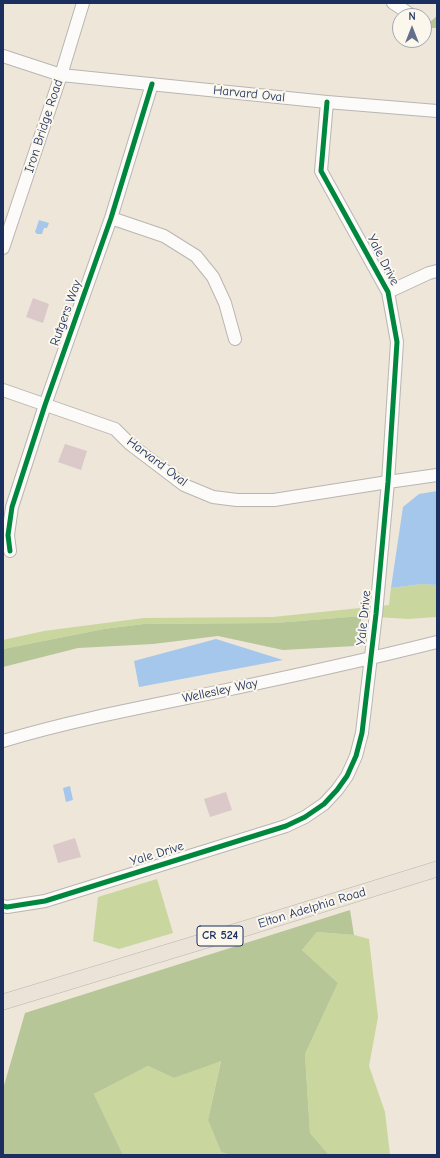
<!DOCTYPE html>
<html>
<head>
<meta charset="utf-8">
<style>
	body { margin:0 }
	#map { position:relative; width:440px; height:1158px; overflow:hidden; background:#ede6d9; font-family:"Comic Neue",sans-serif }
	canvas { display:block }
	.frame { position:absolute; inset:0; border:4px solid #1b2f5e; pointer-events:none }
	.north { position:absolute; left:392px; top:8px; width:40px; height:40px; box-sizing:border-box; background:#fbf7ec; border:1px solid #a1a7b3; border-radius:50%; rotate:0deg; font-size:11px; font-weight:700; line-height:16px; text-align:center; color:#1b2f5e }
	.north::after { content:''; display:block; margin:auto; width:14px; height:18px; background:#646f89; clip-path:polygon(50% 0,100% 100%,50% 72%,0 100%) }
</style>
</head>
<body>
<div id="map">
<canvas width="440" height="1158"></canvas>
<div class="frame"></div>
<div class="north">N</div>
</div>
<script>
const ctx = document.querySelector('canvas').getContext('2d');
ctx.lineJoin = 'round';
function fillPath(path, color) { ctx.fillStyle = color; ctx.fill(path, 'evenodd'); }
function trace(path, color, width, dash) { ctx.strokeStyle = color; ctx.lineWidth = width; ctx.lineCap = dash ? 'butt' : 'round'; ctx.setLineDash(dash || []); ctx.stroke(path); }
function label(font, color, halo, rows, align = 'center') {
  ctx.font = font + ' "Comic Neue",sans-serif'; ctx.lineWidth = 4; ctx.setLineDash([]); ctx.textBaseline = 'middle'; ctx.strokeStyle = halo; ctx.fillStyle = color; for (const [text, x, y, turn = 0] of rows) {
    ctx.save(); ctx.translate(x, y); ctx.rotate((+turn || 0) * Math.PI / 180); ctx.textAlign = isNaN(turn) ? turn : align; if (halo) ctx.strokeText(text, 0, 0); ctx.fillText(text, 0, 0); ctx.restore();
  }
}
const green = new Path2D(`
	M 422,584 L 437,585 L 437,617 L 408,619 L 362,616 L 275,623 L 144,624 L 104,629 L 3,649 L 3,640 L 44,631 L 144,618 L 273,617 L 389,605 L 391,588 Z
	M 157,879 L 173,933 L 119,949 L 93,941 L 98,897 Z
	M 317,932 L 354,935 L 369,939 L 378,1017 L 369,1066 L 385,1112 L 390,1155 L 329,1155 L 310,1133 L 305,1054 L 338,983 L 302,950 Z
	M 221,1060 L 208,1120 L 221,1152 L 230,1155 L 123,1155 L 94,1094 L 148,1066 L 174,1078 Z`);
const forest = new Path2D(`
	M 437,16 L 437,28 L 424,28 L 424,27 Z
	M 362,616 L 355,646 L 283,650 L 218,636 L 153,644 L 78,648 L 3,667 L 3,649 L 104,629 L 144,624 L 275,623 Z
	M 350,910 L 354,935 L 317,932 L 302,950 L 338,983 L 305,1054 L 310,1133 L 329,1155 L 230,1155 L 221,1152 L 208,1120 L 221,1061 L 174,1078 L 148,1066 L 94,1094 L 123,1155 L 3,1155 L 3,1089 L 25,1013 Z`);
const water = new Path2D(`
	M 39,220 L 49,223 L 47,228 L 44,228 L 42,234 L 37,234 L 35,232 Z
	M 437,491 L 437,585 L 422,584 L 391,588 L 403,507 L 419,494 Z
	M 216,639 L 283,660 L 139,687 L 134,661 Z
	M 70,786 L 73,800 L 66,802 L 63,788 Z`);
const building = new Path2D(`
	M 33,298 L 49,304 L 43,323 L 26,317 Z
	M 65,444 L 87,451 L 81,470 L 58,462 Z
	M 226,792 L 232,810 L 210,817 L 204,799 Z
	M 75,838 L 81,857 L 58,863 L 53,845 Z`);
const minor = new Path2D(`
	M 393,3 L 413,16
	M 3,56 L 61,75 L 327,102 L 437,111
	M 111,218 L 164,236 L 196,256 L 213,277 L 225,303 L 235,339
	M 3,248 L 61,75 L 83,3
	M 388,292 L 429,273 L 437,271
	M 3,390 L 115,429 L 130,444 L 184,485 L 213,497 L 237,500 L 274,500 L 388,482 L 437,475
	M 10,551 L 8,535 L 12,507 L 45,405 L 111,218 L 152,84
	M 3,741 C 70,721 138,708 207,694 C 284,678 361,661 437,642
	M 3,906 L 7,907 L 45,901 L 286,826 L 305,817 L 324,804 L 337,790 L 347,776 L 356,756 L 362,733 L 376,614 L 388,482 L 397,342 L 388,292 L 321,171 L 327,102`);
const major = new Path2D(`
	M 3,1002 L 240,930 L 437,869`);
const cycleway = new Path2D(`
	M 10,551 L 8,535 L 12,507 L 45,405 L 111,218 L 152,84
	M 3,906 L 7,907 L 45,901 L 286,826 L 305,817 L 324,804 L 337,790 L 347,776 L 356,756 L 362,733 L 376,614 L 388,482 L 397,342 L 388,292 L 321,171 L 327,102`);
const shields = [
	[220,936,46]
];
const shieldNames = [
	["CR 524",220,936]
];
const streetNames = [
	["Harvard Oval",249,94,6],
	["Iron Bridge Road",44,126,-72],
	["Yale Drive",383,260,63],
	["Rutgers Way",66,313,-70],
	["Harvard Oval",157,462,37],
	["Yale Drive",364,618,-84],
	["Wellesley Way",220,691,-12],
	["Yale Drive",157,854,-17],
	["Elton Adelphia Road",312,908,-17]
];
fillPath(green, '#c9d69e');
fillPath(forest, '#b6c697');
fillPath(water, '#a4c7eb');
fillPath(building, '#dac9c8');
trace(minor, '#b8b6b2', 14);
trace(major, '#b8b6b2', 16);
trace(minor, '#fcfbf9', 12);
trace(major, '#ebe3d7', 15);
trace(cycleway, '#00873e', 5);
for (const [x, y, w] of shields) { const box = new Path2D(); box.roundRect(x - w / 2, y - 10, w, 20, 3); ctx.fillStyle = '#fbf7ec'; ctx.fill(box); trace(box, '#1b2f5e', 1); }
label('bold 12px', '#1b2f5e', null, shieldNames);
label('13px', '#1b2f5e', '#fbf7ec', streetNames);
</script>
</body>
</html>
